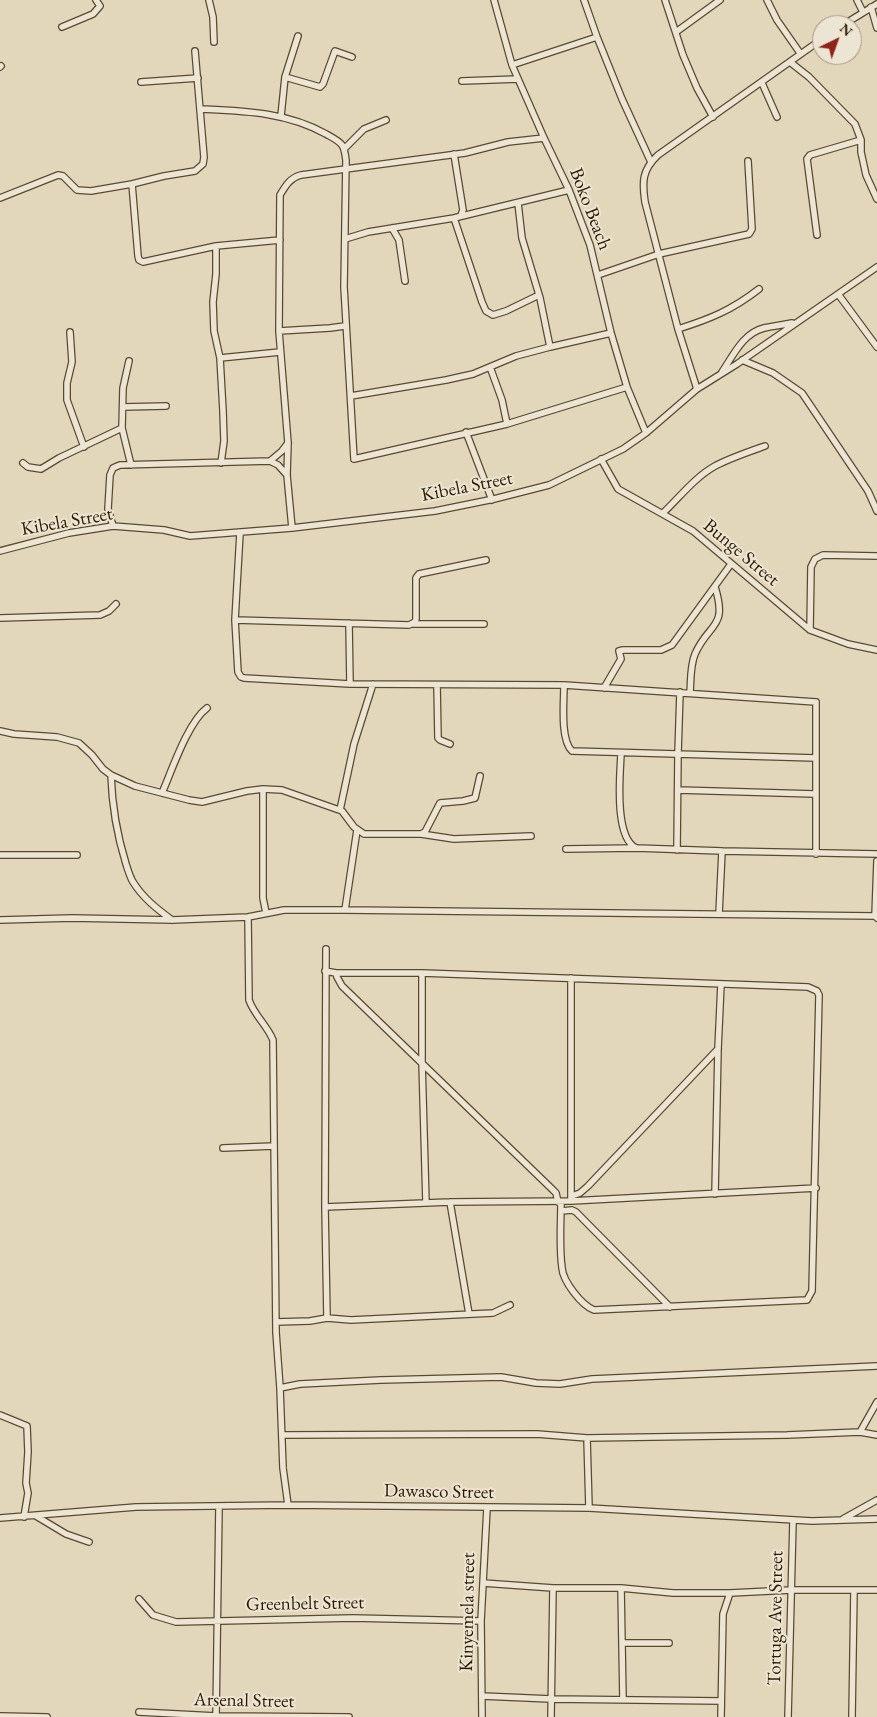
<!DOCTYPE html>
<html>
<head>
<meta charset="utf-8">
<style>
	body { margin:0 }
	#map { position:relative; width:877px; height:1717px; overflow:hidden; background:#e2d7bb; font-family:"EB Garamond",serif }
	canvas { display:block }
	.north { position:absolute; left:812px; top:15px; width:50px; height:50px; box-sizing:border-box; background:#ece5d3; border:1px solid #a0947f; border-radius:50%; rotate:42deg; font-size:14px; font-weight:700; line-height:20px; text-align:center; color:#2e1a00 }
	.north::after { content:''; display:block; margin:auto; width:18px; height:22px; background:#8f2418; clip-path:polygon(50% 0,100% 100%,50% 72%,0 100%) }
</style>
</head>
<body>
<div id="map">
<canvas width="877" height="1717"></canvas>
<div class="north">N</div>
</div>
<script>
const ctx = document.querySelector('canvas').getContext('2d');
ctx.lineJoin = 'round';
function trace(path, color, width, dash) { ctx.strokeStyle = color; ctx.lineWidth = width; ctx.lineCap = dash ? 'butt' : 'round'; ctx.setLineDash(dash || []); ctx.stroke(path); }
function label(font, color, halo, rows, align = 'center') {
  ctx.font = font + ' "EB Garamond",serif'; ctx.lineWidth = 4; ctx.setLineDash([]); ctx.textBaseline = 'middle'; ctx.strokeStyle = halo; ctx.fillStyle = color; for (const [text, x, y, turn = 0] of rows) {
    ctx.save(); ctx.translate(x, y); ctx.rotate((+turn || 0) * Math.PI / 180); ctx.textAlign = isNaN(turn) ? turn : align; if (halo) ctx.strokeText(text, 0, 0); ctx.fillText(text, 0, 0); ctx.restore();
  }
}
const street = new Path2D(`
	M 209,0 L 213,17 L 214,42
	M 494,0 L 512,65 L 544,138 L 569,190 L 590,245 L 611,333 L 627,387 L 646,433
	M 584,0 L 597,37 L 622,99 L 651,162
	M 665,0 L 683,55 L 697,88 L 713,117
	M 767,0 L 777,20 L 800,53
	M 857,0 L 863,12
	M 871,7 L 877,28
	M 843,25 L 877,4
	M 62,27 L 93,14 L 100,6 L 96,0
	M 676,32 L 720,0
	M 790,62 L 809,77 L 855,124 L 861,140 L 861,152 L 866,175 L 877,199
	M 512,65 L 597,37
	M 0,67 L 1,66
	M 285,77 L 320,87 L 323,84 L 335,51 L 352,57
	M 462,81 L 518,79
	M 141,82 L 198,78
	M 762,83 L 777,117
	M 201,109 C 244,111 287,112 326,134 C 331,137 338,140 342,145 C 345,149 345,155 346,160 L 344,287 L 354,459 L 507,424 L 627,387
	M 281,116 L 285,77 L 298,36
	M 344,149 L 364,129 L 386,120
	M 454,154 L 463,210 L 461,215
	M 132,184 L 138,256 L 139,260 L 143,262 L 216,246 L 280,240
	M 0,198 L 58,175 L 63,176 L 77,190 L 91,191 L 132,184 L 164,176 L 195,171 L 203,164 L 204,157 L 195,51
	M 518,203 L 522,238 L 540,298 L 550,347
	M 454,218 L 482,302 L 486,311 L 493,315 L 506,311 L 539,295
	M 392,228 L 399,240 L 405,281
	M 817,235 L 807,159 L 810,155 L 861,140
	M 345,239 L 368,232 L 454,218 L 569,190
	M 216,246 L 216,274 L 213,302 L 214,331 L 220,358 L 223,411 L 224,441 L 221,463
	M 598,275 L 659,254 L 749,234 L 752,229 L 748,161
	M 838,294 L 877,347
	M 678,329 C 710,319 732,310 759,289
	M 279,331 L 330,328 L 345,326
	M 70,332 L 72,362 L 67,383 L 67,400 L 84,447
	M 220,358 L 280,352
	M 742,360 L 773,373 L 802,393 L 868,491 L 877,511
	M 129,361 L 123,388 L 122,428 L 131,465
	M 490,367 L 502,400 L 507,424
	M 722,372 C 733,356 743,333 764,328 C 773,326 783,325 792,323
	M 697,389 L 678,329 L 645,202 C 642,182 642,170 658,155 L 822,39
	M 351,396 L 446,380 L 473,374 L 516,356 L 550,347 L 611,333
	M 123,407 L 166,406
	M 466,432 L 492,500
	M 601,459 L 618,489 L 693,531 L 810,630 L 848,644 L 877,650
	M 270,461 L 278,465 L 287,475
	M 23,463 L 28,467 L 41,469 L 59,458 L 122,428
	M 663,513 C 679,498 695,477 715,466 C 730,458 748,452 765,446
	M 113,526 L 108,509 L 110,475 L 113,468 L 120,465 L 270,461 L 282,451 L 288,443
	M 292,528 L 287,475 L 288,443 L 279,331 L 280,195 C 286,185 290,178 301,175 L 465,153 L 508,142 L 544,138
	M 240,533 L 235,620 L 238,672 L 241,677 L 244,678 L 350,684 L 564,685 L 816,702 L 816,854
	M 0,551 L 69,533 L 113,526 L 164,530 L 190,536 L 292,528 L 435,511 L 494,499 L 549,485 L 623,449 L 646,433 L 697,389 L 737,364 L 877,267
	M 0,618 L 100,615 L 109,611 L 116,604
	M 235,620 L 409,625 L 415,622 L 416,619 L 416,578 L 419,574 L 486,560
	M 349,623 L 350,684
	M 412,624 L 484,624
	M 810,630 L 811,567 L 815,559 L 823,555 L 877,556
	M 437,685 L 438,738 L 440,740 L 450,744
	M 564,685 C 564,702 560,740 572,751 L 816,758
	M 604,688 L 621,659 L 619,651 L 623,650 L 661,650 L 672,645 L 731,564
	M 690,693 C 691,680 690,666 695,654 C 709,622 728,629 715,587
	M 0,731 L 14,734 L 57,737 L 79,743 L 92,755 L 103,769 L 111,775 L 135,786 L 189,800 L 202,802 L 247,791 L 263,789 L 282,790 L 342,811 L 354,827 L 364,834 L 421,834 L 425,832 L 440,803 L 463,801 L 475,798 L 480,776
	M 621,754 C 620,775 614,837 636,848 L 722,851 L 877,854
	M 111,775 C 112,805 117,835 126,864 C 128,870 130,877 133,882 C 143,898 157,909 172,920
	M 263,789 L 263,898 L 266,913
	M 678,790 L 815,794
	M 162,793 C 172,770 188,722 207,708
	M 340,810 L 354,744 L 373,684
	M 421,834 L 454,839 L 531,836
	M 566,849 L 637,848
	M 677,850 L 678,753 L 680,692
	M 0,855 L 77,855
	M 877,861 L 875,916 L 877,918
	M 345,910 L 357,830
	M 719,914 L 722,851
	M 248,917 L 249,1000 C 254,1015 267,1025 273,1040 L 276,1332 L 280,1388 L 283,1468 L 288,1505
	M 0,920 L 72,918 L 172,920 L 248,917 L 284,910 L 345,910 L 875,916
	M 326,949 L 325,1207 L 327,1318
	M 325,971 L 336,973 L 422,973 L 808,987 L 817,991 L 819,995 L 812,1291 L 807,1300 L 594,1310 C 581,1305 563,1281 562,1268 C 559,1246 561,1223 561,1202
	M 336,973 L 337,977 L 342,986 L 552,1189 L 556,1193 L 558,1202
	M 422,973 L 422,1062 L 426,1203
	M 571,978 L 571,1201
	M 223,1148 L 274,1146
	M 715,1194 L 718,1049 L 721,984
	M 572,1196 L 580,1193 L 588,1186 L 718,1049
	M 450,1202 L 469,1314
	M 325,1207 L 450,1202 L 571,1201 L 816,1188
	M 561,1211 L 572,1210 L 576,1212 L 670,1307
	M 276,1322 L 310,1321 L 327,1318 L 351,1320 L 493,1313 L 510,1305
	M 280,1388 L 300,1384 L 381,1380 L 501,1377 L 536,1383 L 560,1384 L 592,1379 L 877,1366
	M 0,1415 L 27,1426 L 28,1452 L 26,1483 L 28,1493 L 24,1517
	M 860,1432 L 877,1402
	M 283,1435 L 537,1434 L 587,1438 L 787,1435 L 860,1432 L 877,1435
	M 587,1438 L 589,1508
	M 36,1516 L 66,1534 L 89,1542
	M 0,1518 L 136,1507 L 288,1505 L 589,1508 L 812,1521 L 877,1519
	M 843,1519 L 877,1500
	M 483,1583 L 553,1588 L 621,1588 L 673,1593 L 730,1593 L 791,1590 L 877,1590
	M 621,1588 L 623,1700
	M 139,1599 L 153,1615 L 176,1622 L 353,1618 L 481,1621
	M 623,1643 L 669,1643
	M 482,1696 L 551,1699 L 721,1701
	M 139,1712 L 216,1716 L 349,1717
	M 0,1716 L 47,1717
	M 216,1717 L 219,1506
	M 482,1717 L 481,1621 L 487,1508
	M 551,1717 L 553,1588
	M 721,1717 L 723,1614 L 730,1593
	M 788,1717 L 793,1521
	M 852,1717 L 854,1590`);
const streetNames = [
	["Boko Beach",590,209,69],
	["Kibela Street",467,487,-11],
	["Kibela Street",67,522,-10],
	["Bunge Street",741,553,40],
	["Dawasco Street",439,1492,1],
	["Greenbelt Street",305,1604,-1],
	["Kinyemela street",468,1612,-89],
	["Tortuga Ave Street",776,1618,-89],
	["Arsenal Street",244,1701,1]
];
trace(street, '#5b492f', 8);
trace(street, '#ece5d3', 5.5);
label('19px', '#2e1a00', '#ece5d3', streetNames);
</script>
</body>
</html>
